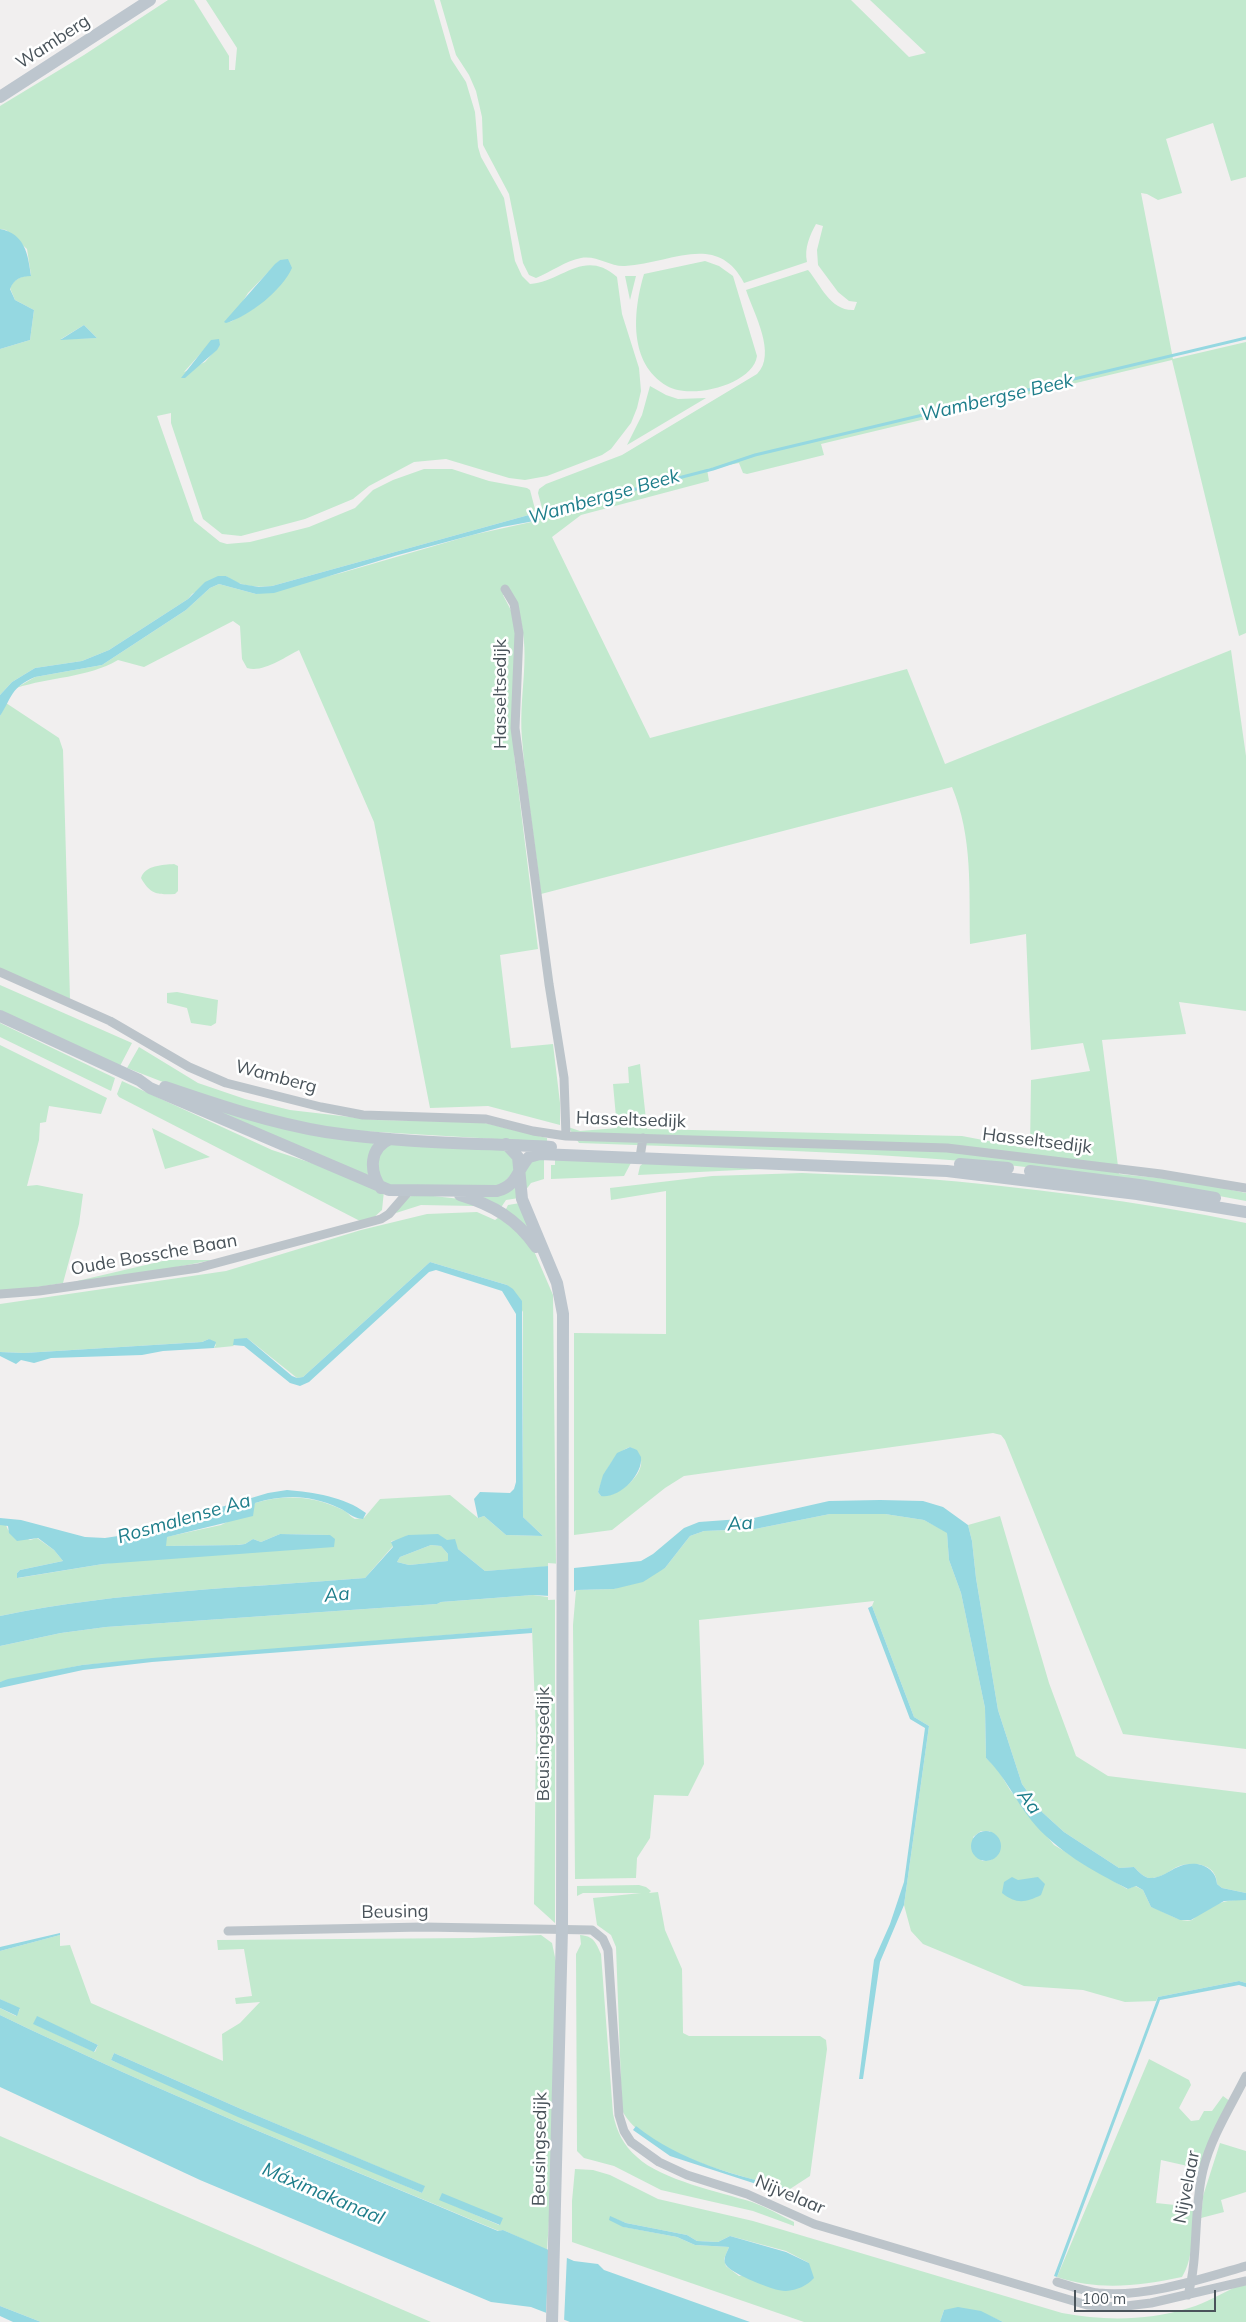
<!DOCTYPE html>
<html>
<head>
<meta charset="utf-8">
<style>
	body { margin:0 }
	#map { position:relative; width:1246px; height:2322px; overflow:hidden; background:#f1efef; font-family:Mulish,sans-serif }
	canvas { display:block }
	.scale { position:absolute; left:1074px; top:2290px; width:142px; height:22px; box-sizing:border-box; border:2px solid #49535a; border-top:0; padding-left:6px; font-size:15px; line-height:18px; white-space:nowrap; color:#49535a; -webkit-text-stroke:4px #fff; paint-order:stroke }
</style>
</head>
<body>
<div id="map">
<canvas width="1246" height="2322"></canvas>
<div class="scale">100 m</div>
</div>
<script>
const ctx = document.querySelector('canvas').getContext('2d');
ctx.lineJoin = 'round';
function fillPath(path, color) { ctx.fillStyle = color; ctx.fill(path, 'evenodd'); }
function trace(path, color, width, dash) { ctx.strokeStyle = color; ctx.lineWidth = width; ctx.lineCap = dash ? 'butt' : 'round'; ctx.setLineDash(dash || []); ctx.stroke(path); }
function label(font, color, halo, rows, align = 'center') {
  ctx.font = font + ' Mulish,sans-serif'; ctx.lineWidth = 5; ctx.setLineDash([]); ctx.textBaseline = 'middle'; ctx.strokeStyle = halo; ctx.fillStyle = color; for (const [text, x, y, turn = 0] of rows) {
    ctx.save(); ctx.translate(x, y); ctx.rotate((+turn || 0) * Math.PI / 180); ctx.textAlign = isNaN(turn) ? turn : align; if (halo) ctx.strokeText(text, 0, 0); ctx.fillText(text, 0, 0); ctx.restore();
  }
}
const green = new Path2D(`
	M 168,0 L 194,0 L 229,56 L 229,70 L 235,70 L 237,48 L 206,0 L 434,0 L 451,59 L 466,82 L 475,112 L 478,147 L 481,157 L 504,198 L 515,261 L 522,276 L 530,284 C 562,282 584,248 617,277 L 622,314 L 639,368 L 641,391 L 637,408 L 631,423 L 611,449 L 602,455 L 547,476 L 525,480 L 509,478 L 446,459 L 414,462 L 369,486 L 353,499 L 305,519 L 241,536 L 222,534 L 203,519 L 171,423 L 171,413 L 157,416 L 194,521 L 220,542 L 227,544 L 250,542 L 309,527 L 355,508 L 373,490 L 393,480 L 424,469 L 452,469 L 489,481 L 527,488 L 530,490 L 536,513 L 272,586 C 255,588 239,586 226,576 L 192,594 L 188,599 L 109,650 L 82,661 L 35,668 L 12,682 L 0,695 L 0,349 L 30,340 L 34,310 L 15,300 L 10,288 C 14,279 21,276 31,275 L 27,249 L 6,230 L 0,229 L 0,106 L 84,55 ZM 280,260 C 268,299 267,303 230,322 L 248,293 ZM 84,325 L 97,338 L 61,339 ZM 220,345 L 205,362 L 184,372 L 201,353 Z
	M 440,0 L 851,0 L 909,57 L 926,53 L 870,0 L 1246,0 L 1246,177 L 1231,181 L 1213,123 L 1166,139 L 1182,193 L 1158,200 L 1147,194 L 1141,193 L 1173,359 L 1246,342 L 1246,633 L 1239,636 L 1172,360 L 821,444 L 824,455 L 747,474 L 743,473 L 739,463 L 707,469 L 709,481 L 581,515 L 552,537 L 650,738 L 907,669 L 945,764 L 1231,650 L 1246,756 L 1246,1011 L 1179,1002 L 1186,1034 L 1102,1040 L 1119,1174 L 1189,1181 L 1246,1193 L 1246,1201 C 1157,1184 1066,1170 976,1162 C 844,1151 711,1148 579,1143 L 568,1127 L 580,1131 L 617,1128 L 613,1084 L 629,1083 L 628,1067 L 640,1064 L 647,1129 L 962,1136 L 1030,1149 L 1031,1080 L 1090,1071 L 1083,1043 L 1031,1050 L 1026,934 L 970,944 C 969,890 973,837 952,787 L 541,894 C 535,843 526,791 522,739 C 518,685 536,645 511,593 L 503,595 L 516,620 L 514,754 L 538,949 L 500,955 L 511,1048 L 553,1044 L 560,1103 L 560,1125 L 488,1106 L 430,1108 L 374,822 L 299,650 C 285,657 263,673 247,668 L 242,659 L 240,626 L 233,621 L 144,667 L 118,660 C 87,678 50,677 16,688 L 35,677 L 102,665 L 186,610 L 210,588 L 219,584 L 256,594 L 341,573 L 472,535 L 545,519 L 538,493 L 539,489 L 546,484 L 622,455 L 757,374 C 777,354 754,314 746,290 L 808,270 C 821,285 830,311 854,310 L 857,302 L 849,301 L 838,292 L 818,265 L 817,250 L 823,226 L 816,224 C 810,235 804,248 807,262 L 744,283 C 717,231 670,264 625,266 C 610,267 597,255 581,258 C 565,261 551,272 536,278 L 529,275 L 523,263 L 509,194 L 483,145 L 482,117 L 476,91 L 469,75 L 456,55 Z
	M 705,261 L 719,266 L 733,276 L 757,356 C 753,385 690,400 667,386 C 628,363 633,311 644,274 Z
	M 625,276 L 636,276 L 630,300 Z
	M 650,386 L 666,395 L 678,399 L 706,398 L 627,445 L 642,415 Z
	M 6,703 L 59,738 L 63,750 L 70,999 L 0,968 L 0,716 Z
	M 174,864 L 178,866 L 178,891 L 175,894 C 157,895 150,894 141,878 C 145,865 163,865 174,864 Z
	M 0,985 L 132,1043 L 120,1066 L 0,1011 Z
	M 177,992 L 218,1000 L 216,1023 L 211,1026 L 191,1023 L 187,1008 L 167,1003 L 167,993 Z
	M 0,1023 L 115,1078 L 111,1091 L 0,1037 Z
	M 0,1045 L 107,1098 L 101,1114 L 49,1106 L 46,1122 L 40,1123 L 39,1140 L 27,1186 L 37,1185 L 83,1194 L 79,1224 L 63,1283 L 0,1293 Z
	M 139,1047 L 198,1083 L 245,1099 L 290,1110 L 376,1120 L 481,1122 L 547,1138 L 547,1142 L 327,1129 L 285,1121 L 168,1084 L 127,1068 Z
	M 122,1081 L 272,1150 L 318,1165 L 384,1191 L 382,1210 L 371,1220 L 360,1221 L 119,1097 L 117,1094 Z
	M 211,1106 L 374,1140 L 367,1179 L 210,1112 Z
	M 152,1128 L 210,1157 L 165,1169 Z
	M 389,1144 L 499,1147 L 512,1156 L 516,1170 L 497,1189 L 393,1187 L 383,1182 L 377,1173 L 380,1152 Z
	M 544,1155 L 544,1179 L 531,1183 L 525,1191 L 525,1166 Z
	M 633,1159 L 624,1176 L 551,1179 L 551,1165 L 555,1165 L 555,1160 Z
	M 647,1160 L 780,1168 L 638,1175 L 640,1166 Z
	M 802,1173 C 840,1175 878,1175 916,1178 C 1026,1187 1138,1201 1246,1223 L 1246,1749 L 1123,1734 L 1005,1440 L 1001,1435 L 993,1433 L 684,1476 L 665,1488 L 612,1530 L 574,1535 L 574,1333 L 666,1334 L 666,1191 L 611,1200 L 610,1188 L 712,1176 ZM 630,1447 C 661,1463 620,1498 601,1496 L 598,1492 C 604,1475 612,1453 630,1447 Z
	M 517,1182 L 519,1198 L 506,1200 L 500,1209 L 463,1192 Z
	M 416,1194 L 469,1200 L 474,1206 L 421,1205 L 396,1213 C 400,1202 406,1198 416,1194 Z
	M 520,1203 L 529,1225 L 525,1228 L 505,1211 L 508,1205 Z
	M 477,1212 L 495,1220 L 502,1215 L 534,1251 L 553,1295 L 556,1566 L 485,1571 L 458,1549 L 453,1541 L 408,1535 L 400,1540 L 391,1541 L 393,1546 L 365,1578 C 243,1588 120,1591 0,1616 L 0,1525 L 6,1525 L 8,1530 L 30,1540 L 37,1538 L 54,1550 L 63,1561 L 20,1570 L 17,1573 L 18,1578 L 103,1564 L 330,1535 L 280,1534 L 261,1542 L 253,1539 L 245,1544 L 237,1545 L 166,1546 L 166,1537 L 221,1525 L 253,1509 L 255,1503 C 287,1494 313,1496 343,1510 C 348,1512 350,1517 355,1519 L 364,1518 L 380,1499 L 450,1495 L 478,1518 L 484,1516 L 506,1535 L 543,1536 L 523,1517 L 523,1312 L 507,1285 L 430,1262 L 303,1377 L 297,1378 L 247,1338 L 233,1345 L 234,1346 L 214,1348 L 216,1345 L 209,1339 L 202,1342 L 24,1353 L 0,1352 L 0,1304 L 226,1271 L 361,1230 L 427,1214 Z
	M 167,1260 L 213,1260 L 146,1273 L 73,1282 Z
	M 830,1514 L 885,1514 L 924,1520 L 947,1532 L 949,1560 L 961,1593 L 985,1708 L 986,1758 L 997,1768 L 1010,1790 L 1054,1845 L 1127,1889 L 1135,1886 L 1143,1890 L 1151,1907 C 1163,1910 1180,1924 1192,1920 C 1195,1918 1198,1914 1201,1912 C 1216,1903 1229,1899 1246,1900 L 1246,1983 L 1239,1981 L 1158,1997 L 1156,2001 L 1125,2002 L 1083,1990 L 1024,1986 L 923,1944 L 911,1931 L 904,1905 L 929,1726 L 914,1717 L 872,1606 L 874,1601 L 699,1620 L 704,1764 L 688,1796 L 654,1795 L 650,1838 L 637,1858 L 636,1878 L 575,1879 L 573,1625 L 576,1590 L 614,1589 L 665,1568 L 690,1536 L 704,1531 L 755,1529 ZM 981,1831 L 990,1831 L 998,1854 L 991,1860 L 982,1861 L 973,1837 Z
	M 1000,1516 L 1049,1683 L 1076,1756 L 1108,1776 L 1246,1793 L 1246,1893 L 1222,1888 L 1217,1884 C 1216,1865 1199,1862 1182,1865 C 1171,1868 1165,1878 1150,1878 C 1144,1878 1138,1871 1134,1867 L 1119,1868 L 1064,1832 L 1042,1812 L 1022,1784 L 998,1710 L 976,1578 L 972,1541 L 968,1525 Z
	M 431,1545 L 441,1546 L 448,1554 L 449,1561 L 409,1565 L 397,1562 L 400,1557 Z
	M 533,1595 L 555,1598 L 555,1923 L 534,1904 L 536,1734 L 532,1628 L 82,1665 L 0,1682 L 0,1646 L 61,1633 L 106,1627 L 437,1604 L 441,1602 Z
	M 639,1885 L 646,1887 L 651,1891 L 649,1893 L 658,1892 L 665,1930 L 682,1969 L 683,2033 L 689,2036 L 820,2036 L 826,2040 L 827,2049 L 810,2176 L 790,2189 C 747,2178 641,2153 622,2110 L 616,1947 L 611,1935 L 597,1925 L 593,1898 L 641,1893 L 583,1893 L 577,1896 L 577,1886 Z
	M 60,1935 L 60,1946 L 70,1945 L 91,2003 L 223,2061 L 222,2034 L 240,2023 L 260,2002 L 236,2004 L 235,1998 L 252,1996 L 244,1949 L 218,1950 L 217,1940 L 472,1938 L 541,1935 L 552,1943 L 556,1962 L 551,2191 L 547,2250 L 503,2230 L 499,2231 C 331,2161 163,2094 0,2015 L 0,2008 L 16,2016 L 20,2009 L 0,1999 L 0,1951 ZM 37,2017 L 98,2045 L 95,2052 L 34,2024 ZM 114,2053 L 241,2109 L 424,2186 L 422,2193 L 111,2060 ZM 439,2199 L 502,2218 L 499,2225 Z
	M 580,1935 C 594,1936 596,1943 601,1954 L 613,2114 C 617,2132 623,2145 637,2157 C 661,2180 720,2192 752,2202 C 766,2207 780,2215 794,2222 L 794,2226 L 753,2211 L 661,2190 L 614,2166 L 584,2158 L 577,2151 L 576,1954 L 581,1944 Z
	M 1149,2059 L 1189,2080 L 1191,2085 L 1179,2108 L 1191,2121 L 1199,2120 L 1204,2111 L 1212,2111 L 1223,2096 L 1231,2102 L 1201,2169 L 1161,2160 L 1156,2203 L 1194,2207 C 1192,2230 1194,2258 1182,2277 C 1139,2286 1099,2291 1057,2277 Z
	M 0,2136 L 431,2322 L 41,2322 L 0,2306 Z
	M 1220,2143 L 1246,2151 L 1246,2192 L 1221,2200 L 1224,2212 L 1201,2218 L 1203,2196 Z
	M 575,2169 L 593,2170 L 610,2175 L 658,2199 L 753,2221 L 1062,2313 C 1104,2321 1147,2321 1189,2308 C 1206,2303 1222,2293 1238,2286 L 1246,2285 L 1246,2322 L 1003,2322 L 981,2312 L 944,2310 L 940,2322 L 804,2322 L 572,2242 L 572,2201 ZM 610,2217 L 626,2223 L 687,2235 L 697,2241 L 718,2242 L 730,2236 L 786,2251 L 809,2263 L 739,2276 L 726,2266 L 724,2259 L 729,2247 L 695,2245 L 677,2237 L 624,2227 Z`);
const water = new Path2D(`
	M 0,229 C 25,234 28,254 31,276 C 21,276 14,279 10,289 L 15,300 L 34,310 L 30,340 L 0,349 Z
	M 288,259 L 292,268 C 282,290 250,316 226,323 L 224,322 L 275,264 L 280,260 Z
	M 84,325 L 97,338 L 60,340 Z
	M 219,339 L 220,345 L 217,350 L 185,378 L 181,378 L 211,340 Z
	M 536,513 L 544,515 L 545,519 L 502,527 L 398,555 L 274,593 L 256,594 L 219,584 L 210,588 L 186,610 L 102,665 L 35,677 C 10,688 13,696 0,716 L 0,695 L 12,682 L 35,668 L 82,661 L 109,650 L 188,599 L 205,582 L 218,576 L 226,576 L 241,584 L 259,587 L 272,586 Z
	M 430,1262 L 507,1285 L 513,1289 L 522,1301 L 523,1517 L 543,1536 L 506,1535 L 484,1516 L 478,1518 L 474,1499 L 480,1492 L 510,1493 L 514,1489 L 516,1482 L 516,1314 L 502,1291 L 436,1270 L 429,1272 L 309,1382 L 300,1386 L 290,1383 L 244,1346 L 233,1345 L 234,1339 L 247,1338 L 292,1376 L 297,1378 L 303,1377 Z
	M 209,1339 L 216,1342 L 214,1348 L 163,1351 L 142,1355 L 51,1358 L 34,1363 L 21,1360 L 16,1364 L 0,1356 L 0,1352 L 24,1353 L 202,1342 Z
	M 630,1447 L 637,1450 L 641,1457 C 643,1475 619,1499 601,1496 L 598,1492 L 603,1475 L 617,1453 Z
	M 287,1490 C 313,1492 345,1497 366,1513 L 363,1519 C 352,1518 348,1512 339,1508 C 310,1495 286,1494 255,1503 L 253,1516 L 167,1537 L 166,1546 L 238,1545 L 245,1544 L 253,1539 L 261,1542 L 280,1534 L 330,1535 L 335,1539 L 334,1547 L 103,1564 L 17,1578 L 17,1573 L 20,1570 L 63,1561 L 54,1550 L 38,1538 L 17,1541 L 9,1533 L 8,1526 L 0,1525 L 0,1518 L 21,1520 L 85,1537 L 105,1538 L 131,1534 L 268,1493 Z
	M 880,1500 L 923,1501 L 943,1507 L 968,1525 L 972,1541 L 976,1578 L 998,1710 L 1022,1784 L 1042,1812 L 1064,1832 L 1119,1868 L 1134,1867 C 1138,1871 1144,1878 1150,1878 C 1162,1878 1168,1871 1178,1867 C 1195,1859 1216,1866 1217,1884 L 1222,1888 L 1246,1893 L 1246,1900 L 1224,1901 L 1191,1920 L 1180,1920 L 1151,1907 L 1143,1890 L 1136,1886 L 1128,1889 C 1093,1871 1056,1851 1031,1820 C 1015,1800 1005,1776 986,1758 L 985,1708 L 961,1593 L 949,1560 L 947,1533 L 924,1520 L 885,1514 L 830,1514 L 755,1529 L 704,1531 L 690,1536 L 665,1568 L 643,1582 L 614,1589 L 576,1590 L 568,1597 L 533,1595 L 441,1602 L 437,1604 L 106,1627 L 61,1633 L 0,1646 L 0,1616 C 120,1591 243,1588 365,1578 L 393,1547 L 391,1542 L 408,1535 L 438,1534 L 447,1540 L 455,1539 L 458,1549 L 485,1571 L 549,1566 L 574,1568 L 641,1561 L 653,1554 L 684,1528 L 699,1522 L 754,1518 L 829,1501 ZM 431,1545 L 441,1546 L 448,1554 L 448,1561 L 409,1565 L 397,1562 L 400,1557 Z
	M 872,1606 L 914,1717 L 929,1726 L 904,1905 L 880,1962 L 863,2079 L 859,2079 L 874,1960 L 890,1924 L 904,1882 L 925,1728 L 910,1719 L 868,1608 Z
	M 532,1628 L 532,1633 L 152,1662 L 83,1670 L 0,1688 L 0,1682 L 8,1679 L 82,1665 L 152,1658 Z
	M971 1846a15 15 0 1 1 30 0a15 15 0 1 1-30 0Z
	M 1012,1877 L 1018,1880 L 1038,1877 L 1045,1884 L 1041,1895 C 1025,1903 1016,1904 1002,1893 L 1004,1882 Z
	M 60,1933 L 60,1935 L 0,1951 L 0,1947 Z
	M 1239,1981 L 1246,1983 L 1246,1987 L 1239,1985 L 1160,2000 L 1057,2277 L 1054,2276 L 1158,1997 Z
	M 0,1999 L 20,2008 L 17,2016 L 0,2008 Z
	M 0,2015 C 163,2094 331,2161 498,2231 L 503,2230 L 574,2261 L 598,2264 L 604,2270 L 750,2322 L 570,2322 L 531,2307 L 491,2302 L 200,2180 L 0,2087 Z
	M 37,2016 L 98,2045 L 94,2052 L 33,2024 Z
	M 114,2053 L 241,2109 L 425,2186 L 422,2193 L 238,2117 L 111,2060 Z
	M 636,2126 C 681,2162 735,2175 790,2189 L 787,2194 L 670,2156 L 633,2130 Z
	M 442,2193 L 503,2218 L 500,2225 L 439,2200 Z
	M 610,2216 L 626,2223 L 687,2235 L 697,2241 L 718,2242 L 730,2236 L 786,2252 L 809,2263 L 814,2278 C 807,2286 797,2290 786,2291 C 776,2292 732,2274 726,2265 C 722,2259 727,2253 729,2247 L 695,2245 L 677,2237 L 623,2227 L 609,2220 Z
	M 0,2306 L 41,2322 L 13,2322 L 0,2316 Z
	M 958,2307 L 981,2311 L 1003,2322 L 940,2322 L 944,2310 Z`);
const pier = new Path2D(`
	M 548,1563 L 574,1565 L 574,1594 L 569,1599 L 548,1600 Z
	M 549,2248 L 567,2255 L 564,2322 L 546,2315 Z`);
const stream = new Path2D(`
	M 536,515 L 713,469 L 755,455 L 1246,338`);
const street = new Path2D(`
	M 505,589 L 514,604 L 519,633 L 515,728 L 549,984 L 564,1078 L 566,1136
	M 0,972 L 110,1021 L 189,1067 L 226,1083 L 321,1107 L 363,1115 L 486,1119 L 533,1131 L 566,1136 L 947,1148 L 1161,1174 L 1246,1188
	M 640,1157 L 643,1138
	M 0,1294 L 39,1291 L 198,1268 L 381,1219 L 389,1214 L 409,1191
	M 228,1931 L 423,1927 L 592,1930 L 603,1939 L 608,1950 L 619,2115 L 624,2131 L 631,2142 L 659,2162 L 687,2175 L 747,2194 L 814,2224 L 1087,2305 L 1118,2307 L 1151,2303 L 1246,2281
	M 1057,2282 C 1070,2286 1085,2291 1098,2293 C 1145,2298 1201,2279 1246,2266
	M 1188,2295 C 1199,2255 1193,2211 1203,2170 C 1211,2137 1231,2106 1246,2076`);
const secondary = new Path2D(`
	M 0,97 L 150,0
	M 0,1016 L 139,1080 L 150,1088 L 389,1190 L 497,1191 C 517,1186 517,1170 529,1157 L 540,1154 L 947,1171 L 1137,1194 L 1246,1212
	M 165,1087 C 218,1105 271,1123 326,1132 C 400,1143 476,1143 551,1147
	M 506,1144 L 518,1157 L 522,1199 L 557,1283 L 563,1314 L 562,1929 L 552,2322
	M 960,1164 L 1008,1168
	M 1030,1171 L 1139,1185 L 1215,1198
	M 381,1188 C 369,1171 369,1148 390,1139
	M 460,1195 C 493,1205 517,1219 536,1247`);
const streetNames = [
	["Wamberg",53,42,-33],
	["Hasseltsedijk",501,694,-90],
	["Wamberg",276,1077,15],
	["Hasseltsedijk",631,1120,2],
	["Hasseltsedijk",1037,1141,7],
	["Oude Bossche Baan",154,1255,-10],
	["Beusingsedijk",544,1744,-90],
	["Beusing",395,1912,-1],
	["Beusingsedijk",540,2149,-89],
	["Nijvelaar",1187,2187,-79],
	["Nijvelaar",790,2195,23]
];
const waterNames = [
	["Wambergse Beek",997,398,-13],
	["Wambergse Beek",604,497,-16],
	["Rosmalense Aa",184,1519,-16],
	["Aa",740,1524,-4],
	["Aa",337,1595,-5],
	["Aa",1029,1802,53],
	["Máximakanaal",323,2194,23]
];
fillPath(green, '#c2e9ce');
fillPath(water, '#95d8e1');
fillPath(pier, '#f1efef');
trace(stream, '#95d8e1', 3);
trace(street, '#bcc4ca', 9);
trace(secondary, '#bdc6ce', 12);
label('18px', '#49535a', '#fff', streetNames);
label('italic 19px', '#1d7d8a', '#fff', waterNames);
</script>
</body>
</html>
